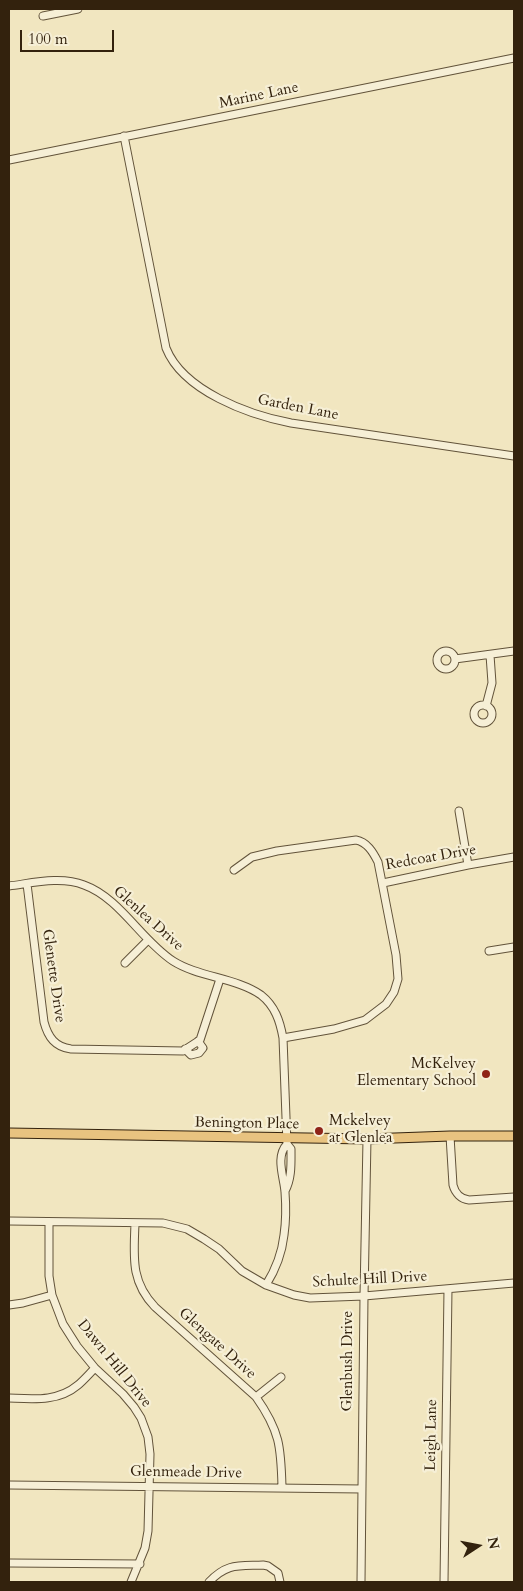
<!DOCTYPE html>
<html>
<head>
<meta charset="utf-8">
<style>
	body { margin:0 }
	#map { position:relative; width:523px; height:1591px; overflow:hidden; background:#f1e6c0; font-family:Cardo,serif }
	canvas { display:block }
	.frame { position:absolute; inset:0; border:10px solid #33220d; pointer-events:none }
	.north { position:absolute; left:453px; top:1521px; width:50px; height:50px; -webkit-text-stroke:4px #f6efd6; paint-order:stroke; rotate:79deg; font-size:14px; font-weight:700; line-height:20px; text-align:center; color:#33220d }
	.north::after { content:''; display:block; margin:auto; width:18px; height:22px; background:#33220d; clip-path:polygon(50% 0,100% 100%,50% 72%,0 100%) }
	.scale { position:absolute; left:20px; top:30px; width:94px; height:22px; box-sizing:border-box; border:2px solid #33220d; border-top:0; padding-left:6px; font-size:15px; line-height:18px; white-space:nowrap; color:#33220d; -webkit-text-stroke:4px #f6efd6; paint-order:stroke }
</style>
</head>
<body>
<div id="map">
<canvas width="523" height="1591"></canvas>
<div class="frame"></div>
<div class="north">N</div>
<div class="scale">100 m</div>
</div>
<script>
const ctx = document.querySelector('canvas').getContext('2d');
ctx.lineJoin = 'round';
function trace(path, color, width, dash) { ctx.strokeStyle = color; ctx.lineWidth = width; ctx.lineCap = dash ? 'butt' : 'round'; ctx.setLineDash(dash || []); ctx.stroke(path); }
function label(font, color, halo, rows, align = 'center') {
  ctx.font = font + ' Cardo,serif'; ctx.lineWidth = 4.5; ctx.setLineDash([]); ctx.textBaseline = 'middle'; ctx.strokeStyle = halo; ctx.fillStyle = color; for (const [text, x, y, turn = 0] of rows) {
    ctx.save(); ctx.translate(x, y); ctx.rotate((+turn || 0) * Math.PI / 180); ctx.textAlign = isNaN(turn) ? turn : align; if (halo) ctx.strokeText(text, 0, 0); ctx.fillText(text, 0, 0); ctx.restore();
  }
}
const minor = new Path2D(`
	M 43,16 L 78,9
	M 124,136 L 166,348 C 183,391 249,415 291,423 L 514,456
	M 9,160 L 514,58
	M437 660a9 9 0 1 1 18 0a9 9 0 1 1-18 0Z
	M 455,659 L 514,651
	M474 714a9 9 0 1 1 18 0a9 9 0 1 1-18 0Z
	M 486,706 L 492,683 L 490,655
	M 459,811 L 468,865
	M 234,870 L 252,857 L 277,851 L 356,840 C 367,842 373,852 378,862 L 396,955 L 398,979 L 394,992 L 386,1004 L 365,1020 L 334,1029 L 283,1038
	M 383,883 L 468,865 L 514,857
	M 27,884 L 44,1022 C 48,1037 55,1047 71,1049 L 183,1051 L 200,1040 L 220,979
	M 9,886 C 33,883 61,876 84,885 C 120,898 141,940 173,961 C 198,977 237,978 261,995 C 275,1006 280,1021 283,1038 L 287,1144 L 291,1149 C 291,1163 292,1178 285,1191
	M 489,951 L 514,947
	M 125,963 L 148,940
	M 185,1049 L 191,1055 L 199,1053 L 203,1048 L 198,1041
	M 450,1136 L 453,1185 C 455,1193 461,1199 469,1200 L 514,1197
	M 9,1221 L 163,1223 L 187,1229 L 204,1239 L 219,1249 L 242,1271 L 266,1285 L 294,1295 L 310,1298 L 364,1296 L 514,1283
	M 49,1222 L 49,1276 L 52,1295 L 63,1324 L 77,1346 L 95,1368 L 123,1394 L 134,1407 L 141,1418 L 148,1437 L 150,1454 L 148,1531 L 145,1548 L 131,1582
	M 135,1223 C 134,1256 130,1281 155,1307 L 256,1397 C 280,1431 281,1447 282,1487
	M 266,1285 C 276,1269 282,1253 284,1235 C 286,1221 286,1205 285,1192 C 284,1177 275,1157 287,1144
	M 9,1305 L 23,1303 L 52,1295
	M 256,1397 L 281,1377
	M 9,1398 C 33,1399 58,1402 78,1385 C 84,1380 89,1374 95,1368
	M 9,1485 L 362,1489
	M 9,1563 L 140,1564
	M 209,1582 C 227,1563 238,1566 263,1565 L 268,1566 L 278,1573 L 280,1582
	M 361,1582 L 364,1296 L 367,1139
	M 444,1582 L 448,1289`);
const major = new Path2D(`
	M 9,1133 L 367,1139 L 450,1136 L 514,1136`);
const markers = [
	[486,1074,5,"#8f2418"],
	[319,1131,5,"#8f2418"]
];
const streetNames = [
	["Marine Lane",259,96,-12],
	["Garden Lane",298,408,11],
	["Redcoat Drive",431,858,-10],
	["Glenlea Drive",148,919,42],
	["Glenette Drive",53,976,82],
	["Benington Place",247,1124,1],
	["Schulte Hill Drive",370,1280,-3],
	["Glengate Drive",217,1344,42],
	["Glenbush Drive",349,1361,-90],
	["Dawn Hill Drive",114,1364,51],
	["Leigh Lane",432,1435,-89],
	["Glenmeade Drive",186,1473,1]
];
const poiNames = [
	["McKelvey",476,1065],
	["Elementary School",476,1082],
	["Mckelvey",329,1122,"left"],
	["at Glenlea",329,1139,"left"]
];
trace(minor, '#62533a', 9);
trace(major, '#33220d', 11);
trace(minor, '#f6efd6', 7);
trace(major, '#e8c380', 9);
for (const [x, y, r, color] of markers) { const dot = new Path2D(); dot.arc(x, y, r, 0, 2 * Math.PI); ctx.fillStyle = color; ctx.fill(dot); trace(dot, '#f6efd6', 2); }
label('15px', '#33220d', '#f6efd6', streetNames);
label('15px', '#33220d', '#f6efd6', poiNames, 'right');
</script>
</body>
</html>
